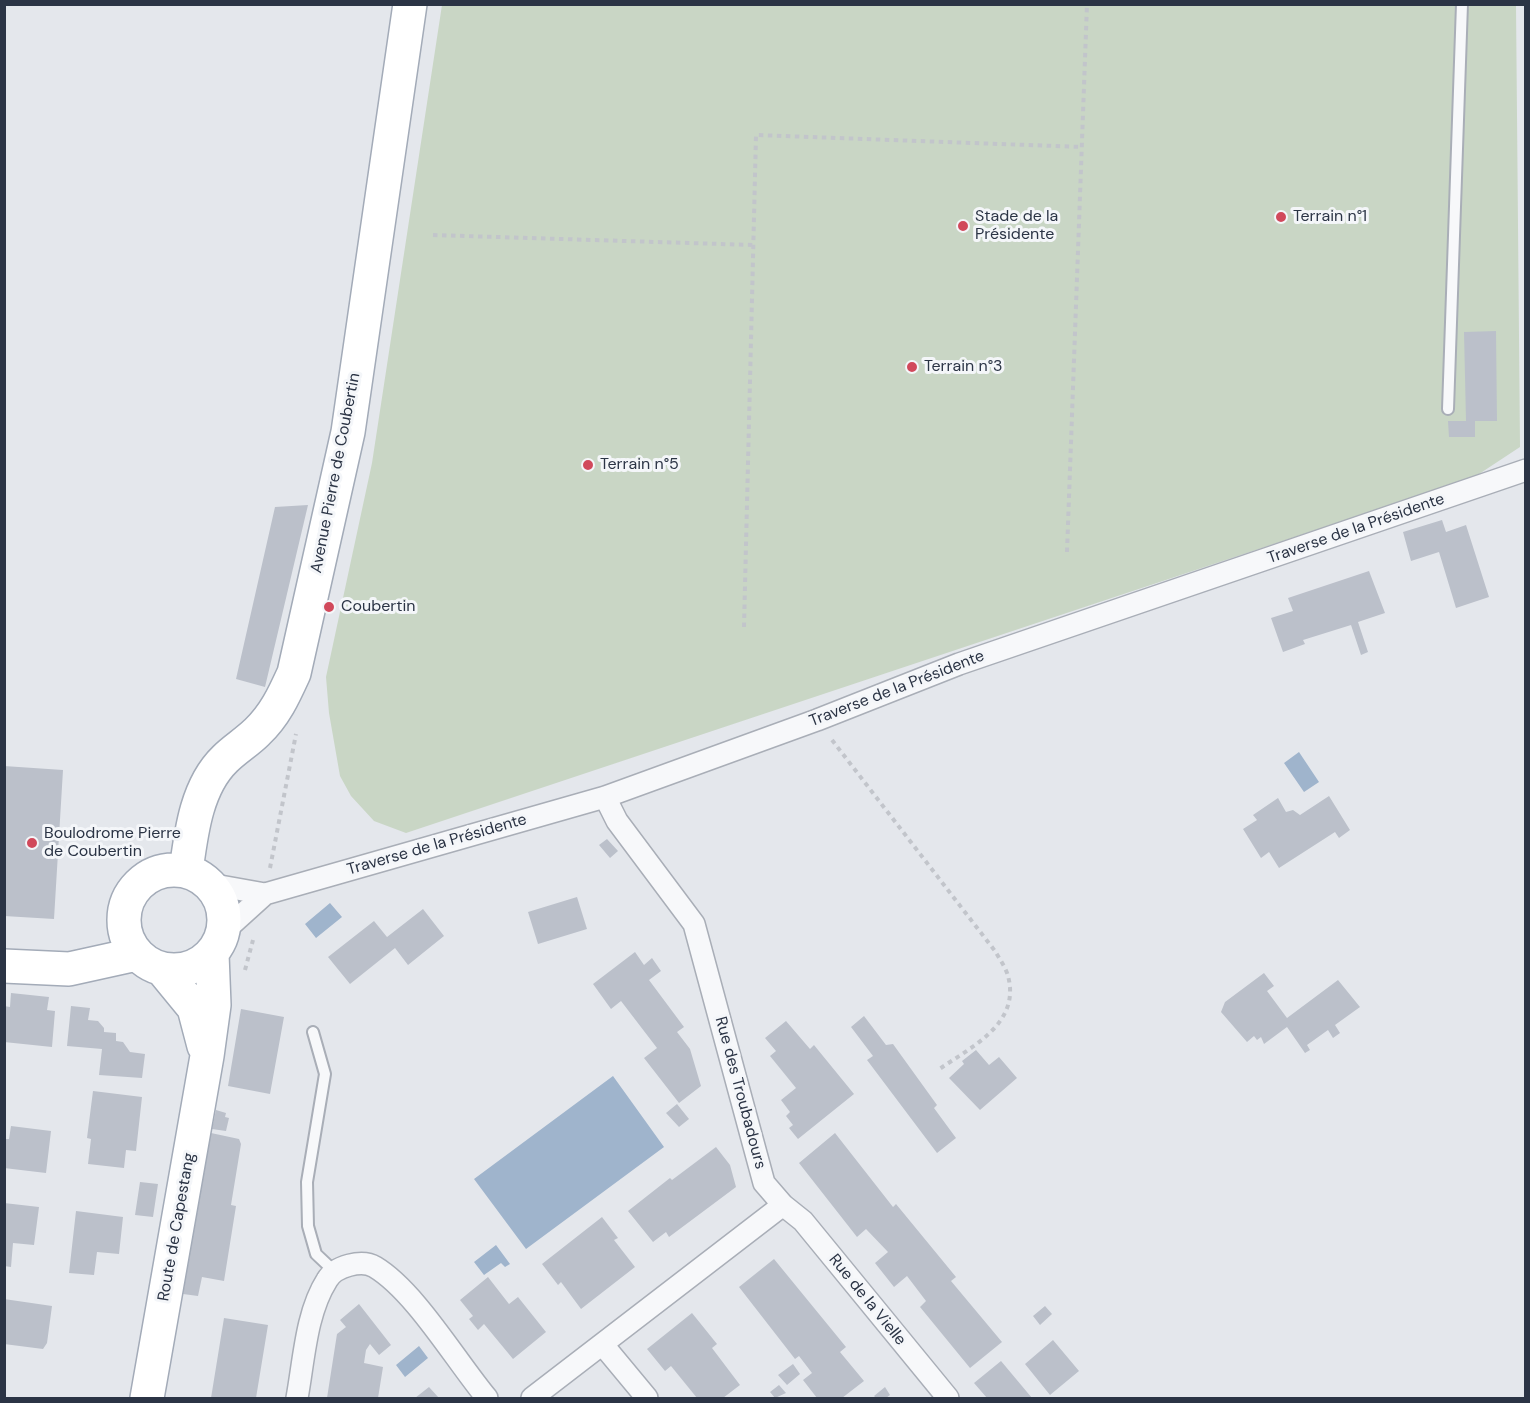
<!DOCTYPE html>
<html>
<head>
<meta charset="utf-8">
<style>
	body { margin:0 }
	#map { position:relative; width:1530px; height:1403px; overflow:hidden; background:#e4e7ec; font-family:"DM Sans",sans-serif }
	canvas { display:block }
	.frame { position:absolute; inset:0; border:6px solid #2b3445; pointer-events:none }
</style>
</head>
<body>
<div id="map">
<canvas width="1530" height="1403"></canvas>
<div class="frame"></div>
</div>
<script>
const ctx = document.querySelector('canvas').getContext('2d');
ctx.lineJoin = 'round';
function fillPath(path, color) { ctx.fillStyle = color; ctx.fill(path, 'evenodd'); }
function trace(path, color, width, dash) { ctx.strokeStyle = color; ctx.lineWidth = width; ctx.lineCap = dash ? 'butt' : 'round'; ctx.setLineDash(dash || []); ctx.stroke(path); }
function label(font, color, halo, rows, align = 'center') {
  ctx.font = font + ' "DM Sans",sans-serif'; ctx.lineWidth = 6; ctx.setLineDash([]); ctx.textBaseline = 'middle'; ctx.strokeStyle = halo; ctx.fillStyle = color; for (const [text, x, y, turn = 0] of rows) {
    ctx.save(); ctx.translate(x, y); ctx.rotate((+turn || 0) * Math.PI / 180); ctx.textAlign = isNaN(turn) ? turn : align; if (halo) ctx.strokeText(text, 0, 0); ctx.fillText(text, 0, 0); ctx.restore();
  }
}
const green = new Path2D(`
	M 442,5 L 1516,5 L 1520,447 L 1476,476 L 1433,491 L 406,833 L 374,821 L 351,796 L 340,776 L 329,713 L 326,677 L 372,463 Z`);
const water = new Path2D(`
	M 1299,752 L 1319,782 L 1304,792 L 1284,763 Z
	M 330,903 L 342,917 L 316,938 L 305,924 Z
	M 613,1076 L 664,1147 L 526,1249 L 474,1179 Z
	M 496,1245 L 510,1264 L 505,1267 L 501,1263 L 484,1275 L 474,1262 Z
	M 419,1346 L 428,1358 L 405,1377 L 396,1365 Z`);
const building = new Path2D(`
	M 1496,331 L 1497,421 L 1475,421 L 1475,437 L 1449,437 L 1448,421 L 1466,421 L 1464,332 Z
	M 308,505 L 265,687 L 236,679 L 275,507 Z
	M 1442,520 L 1446,532 L 1466,525 L 1489,597 L 1456,608 L 1439,552 L 1411,561 L 1403,532 Z
	M 1369,571 L 1385,613 L 1358,622 L 1368,652 L 1361,655 L 1351,625 L 1303,640 L 1305,644 L 1283,652 L 1271,618 L 1293,611 L 1288,598 Z
	M 4,766 L 63,770 L 54,919 L 4,916 Z
	M 1329,796 L 1350,830 L 1339,838 L 1335,832 L 1279,868 L 1269,852 L 1261,858 L 1243,829 L 1257,820 L 1253,815 L 1278,798 L 1286,812 L 1293,810 L 1300,815 Z
	M 607,839 L 618,851 L 610,858 L 599,845 Z
	M 577,897 L 587,929 L 538,944 L 528,912 Z
	M 423,909 L 444,936 L 408,965 L 395,948 L 350,984 L 328,957 L 374,921 L 387,937 Z
	M 635,952 L 644,965 L 652,958 L 661,971 L 649,980 L 684,1027 L 677,1032 L 690,1049 L 701,1086 L 679,1103 L 644,1058 L 657,1048 L 621,1001 L 611,1009 L 593,984 Z
	M 1264,973 L 1274,986 L 1267,991 L 1287,1018 L 1338,980 L 1360,1007 L 1335,1025 L 1340,1033 L 1333,1038 L 1328,1030 L 1307,1045 L 1310,1050 L 1305,1053 L 1287,1027 L 1264,1044 L 1261,1037 L 1257,1040 L 1254,1036 L 1247,1042 L 1221,1012 L 1225,1002 Z
	M 11,993 L 49,997 L 47,1010 L 55,1011 L 52,1047 L 4,1042 L 4,1006 L 10,1007 Z
	M 71,1006 L 90,1008 L 88,1020 L 98,1021 L 104,1028 L 104,1032 L 116,1033 L 116,1041 L 123,1042 L 130,1052 L 145,1054 L 142,1078 L 99,1075 L 102,1049 L 67,1046 Z
	M 241,1009 L 284,1017 L 270,1094 L 228,1086 Z
	M 864,1016 L 886,1045 L 893,1044 L 937,1105 L 934,1108 L 956,1138 L 937,1153 L 867,1060 L 873,1056 L 851,1027 Z
	M 786,1021 L 810,1049 L 814,1045 L 854,1094 L 798,1139 L 789,1128 L 793,1125 L 786,1116 L 790,1112 L 781,1100 L 796,1088 L 770,1056 L 776,1051 L 765,1038 Z
	M 976,1050 L 989,1065 L 999,1057 L 1017,1078 L 980,1110 L 949,1078 L 964,1064 L 962,1061 Z
	M 93,1091 L 142,1097 L 136,1151 L 126,1150 L 124,1168 L 88,1164 L 91,1139 L 87,1138 Z
	M 677,1104 L 689,1119 L 679,1127 L 666,1113 Z
	M 216,1110 L 226,1113 L 225,1117 L 229,1118 L 226,1131 L 212,1129 Z
	M 11,1126 L 51,1131 L 46,1173 L 4,1168 L 4,1139 L 9,1139 Z
	M 211,1133 L 239,1139 L 241,1144 L 231,1205 L 236,1206 L 224,1281 L 202,1277 L 198,1296 L 183,1294 Z
	M 835,1133 L 893,1207 L 896,1204 L 956,1277 L 951,1281 L 1002,1342 L 970,1368 L 920,1307 L 926,1301 L 907,1276 L 894,1287 L 875,1263 L 888,1252 L 866,1229 L 857,1237 L 799,1163 Z
	M 716,1147 L 730,1165 L 736,1187 L 669,1237 L 666,1232 L 653,1242 L 628,1211 L 670,1178 L 672,1180 Z
	M 140,1182 L 158,1184 L 153,1217 L 135,1215 Z
	M 4,1203 L 39,1207 L 34,1245 L 13,1243 L 11,1267 L 4,1266 Z
	M 76,1211 L 123,1217 L 119,1254 L 97,1252 L 94,1275 L 69,1273 Z
	M 602,1217 L 618,1238 L 614,1240 L 635,1267 L 581,1309 L 561,1282 L 558,1285 L 542,1264 Z
	M 774,1259 L 846,1347 L 840,1352 L 864,1381 L 842,1398 L 817,1398 L 803,1380 L 812,1373 L 799,1356 L 795,1359 L 739,1287 Z
	M 488,1277 L 509,1304 L 518,1297 L 546,1332 L 513,1359 L 484,1324 L 478,1330 L 469,1319 L 473,1316 L 460,1300 Z
	M 4,1299 L 52,1306 L 47,1343 L 43,1349 L 4,1344 Z
	M 359,1304 L 391,1345 L 379,1355 L 370,1344 L 366,1350 L 364,1363 L 383,1367 L 378,1398 L 327,1398 L 337,1334 L 346,1327 L 340,1320 Z
	M 1045,1306 L 1052,1314 L 1040,1325 L 1033,1316 Z
	M 692,1313 L 717,1344 L 712,1348 L 740,1385 L 723,1398 L 697,1398 L 671,1366 L 665,1371 L 647,1349 Z
	M 224,1318 L 268,1325 L 256,1398 L 211,1398 Z
	M 1053,1340 L 1079,1371 L 1050,1395 L 1025,1364 Z
	M 1001,1361 L 1032,1398 L 987,1398 L 974,1383 Z
	M 793,1364 L 800,1374 L 787,1385 L 778,1375 Z
	M 779,1385 L 786,1393 L 775,1398 L 770,1392 Z
	M 429,1387 L 439,1398 L 415,1398 Z
	M 885,1387 L 890,1395 L 886,1398 L 876,1398 L 874,1396 Z`);
const path = new Path2D(`
	M 433,235 L 753,245
	M 1067,552 L 1087,4
	M 744,627 L 756,135 L 1082,147
	M 832,740 L 995,951 C 999,958 1006,968 1008,976 C 1021,1024 971,1047 938,1070
	M 270,868 L 296,734
	M 245,970 L 253,940`);
const lane = new Path2D(`
	M 1448,409 L 1462,4
	M 313,1032 L 325,1074 L 307,1182 L 308,1226 L 316,1254 L 334,1271`);
const street = new Path2D(`
	M 605,797 L 617,821 L 694,924 L 764,1183 L 783,1205 L 803,1221 L 948,1398
	M 209,884 L 265,894
	M 223,932 L 265,894 L 605,797 L 817,720 L 959,664 L 1526,470
	M 603,1345 L 647,1398
	M 297,1398 C 304,1360 306,1313 327,1280 C 335,1266 362,1259 375,1267 C 415,1291 456,1361 487,1398
	M 532,1398 L 783,1205`);
const primary = new Path2D(`
	M124 920a50 50 0 1 1 100 0a50 50 0 1 1-100 0Z
	M 186,871 C 191,834 196,787 225,759 C 235,749 247,742 257,732 C 275,715 284,695 294,673 L 348,432 L 410,4
	M 4,966 L 69,969 L 137,954
	M 162,969 L 194,1008 L 204,1046
	M 147,1398 L 207,1056 L 214,1005 L 212,954`);
const markers = [
	[1281,217,6,"#d1495b"],
	[963,226,6,"#d1495b"],
	[912,367,6,"#d1495b"],
	[588,465,6,"#d1495b"],
	[329,607,6,"#d1495b"],
	[32,843,6,"#d1495b"]
];
const poiNames = [
	["Stade de la",975,217],
	["Présidente",975,235],
	["Terrain n°1",1293,217],
	["Terrain n°3",924,367],
	["Terrain n°5",600,465],
	["Coubertin",341,607],
	["Boulodrome Pierre",44,834],
	["de Coubertin",44,852]
];
const streetNames = [
	["Avenue Pierre de Coubertin",336,473,-79],
	["Traverse de la Présidente",1356,529,-19],
	["Traverse de la Présidente",897,689,-21],
	["Traverse de la Présidente",437,845,-16],
	["Rue des Troubadours",740,1093,75],
	["Route de Capestang",177,1227,-80],
	["Rue de la Vielle",867,1300,51]
];
fillPath(green, '#c9d6c5');
fillPath(water, '#9fb4cc');
fillPath(building, '#bbc0ca');
trace(lane, '#a9aeb7', 14);
trace(street, '#a9aeb7', 24);
trace(primary, '#a3abb8', 36);
trace(path, '#c2c5cb', 4, [4.5, 4.5]);
trace(lane, '#f7f8fa', 10);
trace(street, '#f7f8fa', 21);
trace(primary, '#fff', 33);
for (const [x, y, r, color] of markers) { const dot = new Path2D(); dot.arc(x, y, r, 0, 2 * Math.PI); ctx.fillStyle = color; ctx.fill(dot); trace(dot, '#f4f6f9', 2); }
label('16px', '#2b3445', '#f4f6f9', poiNames, 'left');
label('16px', '#2b3445', '#f4f6f9', streetNames);
</script>
</body>
</html>
